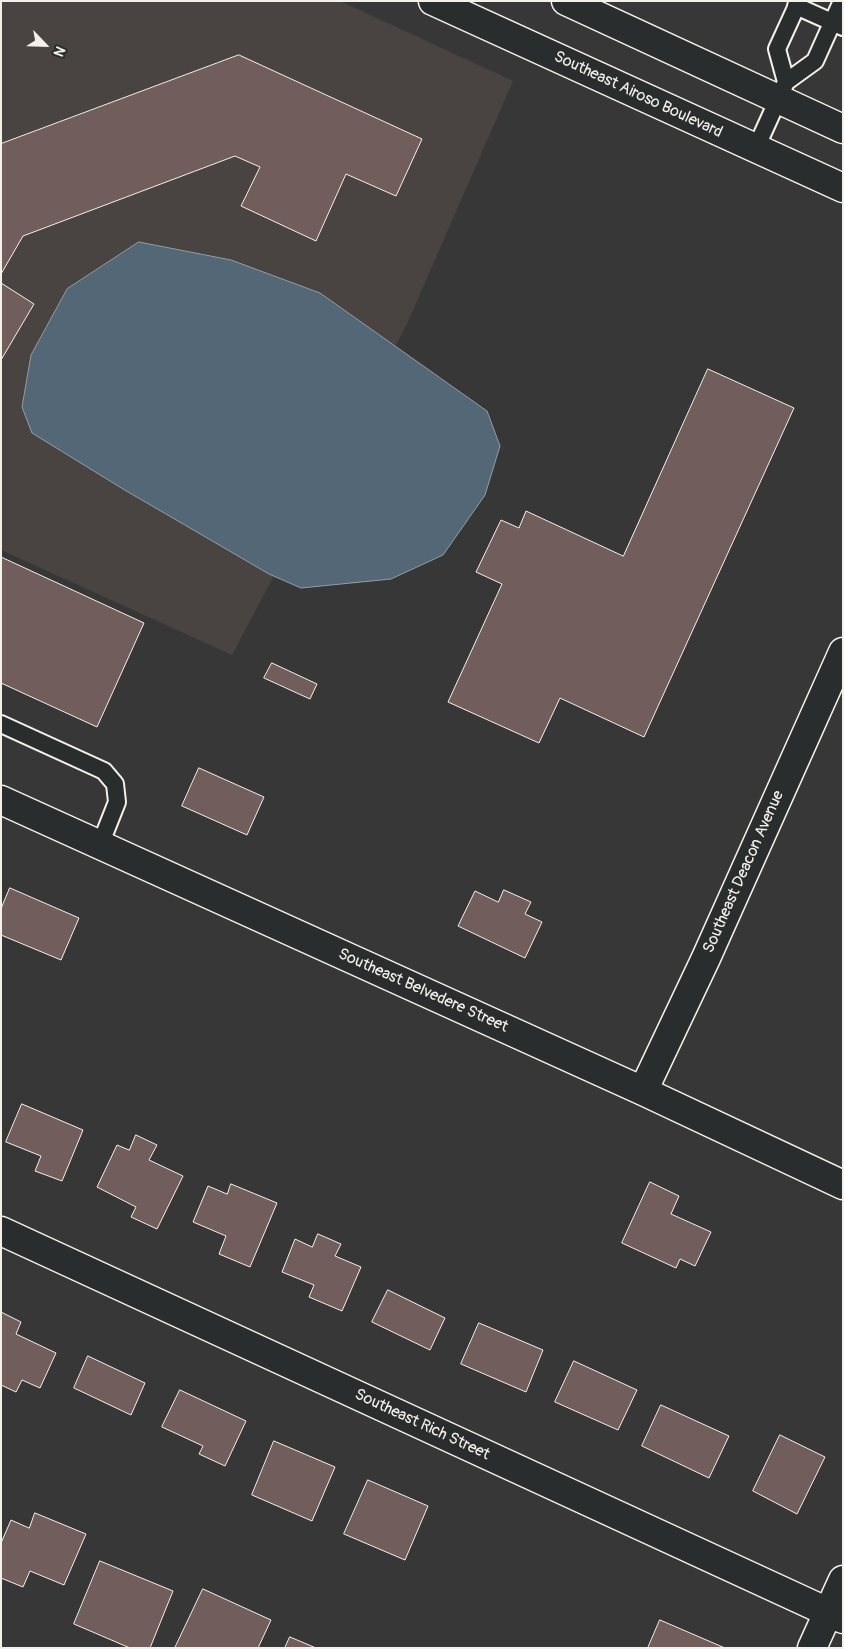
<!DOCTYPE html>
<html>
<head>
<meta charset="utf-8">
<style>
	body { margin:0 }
	#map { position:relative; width:844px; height:1649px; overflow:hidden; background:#383737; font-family:Pangolin,sans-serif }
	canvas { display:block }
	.frame { position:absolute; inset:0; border:2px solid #f4f1e8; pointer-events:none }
	.north { position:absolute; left:20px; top:20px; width:50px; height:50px; -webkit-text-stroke:4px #2a2d2e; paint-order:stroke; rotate:114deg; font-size:14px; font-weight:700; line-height:20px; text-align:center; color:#f4f1e8 }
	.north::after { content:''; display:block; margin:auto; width:18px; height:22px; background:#f4f1e8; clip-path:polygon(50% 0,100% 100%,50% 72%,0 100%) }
</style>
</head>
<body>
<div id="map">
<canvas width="844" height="1649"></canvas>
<div class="frame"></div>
<div class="north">N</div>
</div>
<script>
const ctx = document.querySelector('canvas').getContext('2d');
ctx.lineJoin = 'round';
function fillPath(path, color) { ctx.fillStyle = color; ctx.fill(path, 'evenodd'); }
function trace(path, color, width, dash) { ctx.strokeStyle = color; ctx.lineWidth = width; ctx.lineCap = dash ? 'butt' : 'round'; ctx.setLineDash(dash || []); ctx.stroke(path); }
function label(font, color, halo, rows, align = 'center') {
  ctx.font = font + ' Pangolin,sans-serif'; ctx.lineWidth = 4.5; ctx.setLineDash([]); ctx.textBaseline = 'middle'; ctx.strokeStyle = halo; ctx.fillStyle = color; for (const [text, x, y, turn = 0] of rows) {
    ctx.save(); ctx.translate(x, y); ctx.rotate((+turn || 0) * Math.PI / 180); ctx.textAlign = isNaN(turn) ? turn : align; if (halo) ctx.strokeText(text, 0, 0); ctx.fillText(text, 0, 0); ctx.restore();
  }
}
const built = new Path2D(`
	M 1,1 L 340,1 L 513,81 L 407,324 L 232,655 L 1,550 Z`);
const water = new Path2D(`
	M 139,242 L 231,260 L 320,293 L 487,411 L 500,446 L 485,495 L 443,555 L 391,579 L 301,588 L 269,574 L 123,489 L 32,433 L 22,407 L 31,355 L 67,289 Z`);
const building = new Path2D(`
	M 239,55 L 422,139 L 396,196 L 346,174 L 316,241 L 241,206 L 260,167 L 235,156 L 23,236 L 1,274 L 1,144 Z
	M 1,283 L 34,304 L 1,360 Z
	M 708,369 L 794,408 L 644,737 L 560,698 L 539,743 L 448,702 L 502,584 L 476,572 L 501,520 L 519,528 L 526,511 L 623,556 Z
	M 1,557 L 144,623 L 97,727 L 1,683 Z
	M 272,663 L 317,684 L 310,699 L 264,678 Z
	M 199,768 L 264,797 L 247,835 L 182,806 Z
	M 10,888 L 79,918 L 61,960 L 1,935 L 1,909 Z
	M 504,890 L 531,902 L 525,914 L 542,922 L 525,958 L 458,926 L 475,891 L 498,902 Z
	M 22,1104 L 83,1130 L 62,1181 L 35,1171 L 41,1156 L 6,1142 Z
	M 136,1135 L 157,1145 L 149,1160 L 183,1176 L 157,1229 L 131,1217 L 136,1207 L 97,1187 L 117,1145 L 129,1150 Z
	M 650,1182 L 679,1196 L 671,1214 L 711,1232 L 695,1266 L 680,1259 L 676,1268 L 622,1243 Z
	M 231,1184 L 277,1203 L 250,1267 L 219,1254 L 226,1236 L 193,1222 L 208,1186 L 227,1194 Z
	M 318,1234 L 341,1244 L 335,1256 L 361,1267 L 342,1311 L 309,1297 L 314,1285 L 282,1272 L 295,1239 L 312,1247 Z
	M 388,1290 L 445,1318 L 430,1350 L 372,1322 Z
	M 1,1312 L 21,1322 L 16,1334 L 56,1353 L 40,1388 L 22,1380 L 16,1392 L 1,1385 Z
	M 479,1323 L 543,1350 L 526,1392 L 461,1364 Z
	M 88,1356 L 145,1383 L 131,1415 L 74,1388 Z
	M 574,1361 L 637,1390 L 618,1430 L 555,1402 Z
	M 180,1390 L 246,1421 L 225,1466 L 199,1454 L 203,1446 L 162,1427 Z
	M 661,1405 L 729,1436 L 709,1478 L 642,1446 Z
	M 780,1435 L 825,1457 L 797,1514 L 753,1491 Z
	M 274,1441 L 335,1467 L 312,1521 L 252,1495 Z
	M 368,1480 L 428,1506 L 405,1560 L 344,1534 Z
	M 35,1513 L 86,1534 L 64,1585 L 30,1571 L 23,1587 L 1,1578 L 1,1543 L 11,1520 L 29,1528 Z
	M 100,1561 L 173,1591 L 150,1648 L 130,1648 L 74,1624 Z
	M 203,1589 L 271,1620 L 258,1648 L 175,1648 Z
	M 660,1620 L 725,1648 L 648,1648 Z
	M 290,1637 L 316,1648 L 285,1648 Z`);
const service = new Path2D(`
	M 796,6 L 843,27
	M 786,82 L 777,49 L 799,1
	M 756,148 L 786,82 L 815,61 L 842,1
	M 1,724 L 104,771 L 115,784 L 117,802 L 100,845`);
const minor = new Path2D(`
	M 1,800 L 643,1091 L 843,1185
	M 643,1091 L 706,958 L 843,652
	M 1,1231 L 843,1619
	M 812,1648 L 843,1580`);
const secondary = new Path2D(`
	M 433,1 L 843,188
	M 566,1 L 843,129`);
const streetNames = [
	["Southeast Airoso Boulevard",638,95,25],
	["Southeast Deacon Avenue",744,872,-66],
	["Southeast Belvedere Street",423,991,24],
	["Southeast Rich Street",422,1425,25]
];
fillPath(built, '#494342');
fillPath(water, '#536777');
trace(water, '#939ea4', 1);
fillPath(building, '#715e5c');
trace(building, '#f4f1e8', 1);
trace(service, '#f4f1e8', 20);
trace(minor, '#f4f1e8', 31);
trace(secondary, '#f4f1e8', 31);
trace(service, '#2a2d2e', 16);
trace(minor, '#2a2d2e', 28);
trace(secondary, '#2a2d2e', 28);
label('16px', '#f4f1e8', '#2a2d2e', streetNames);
</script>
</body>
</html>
